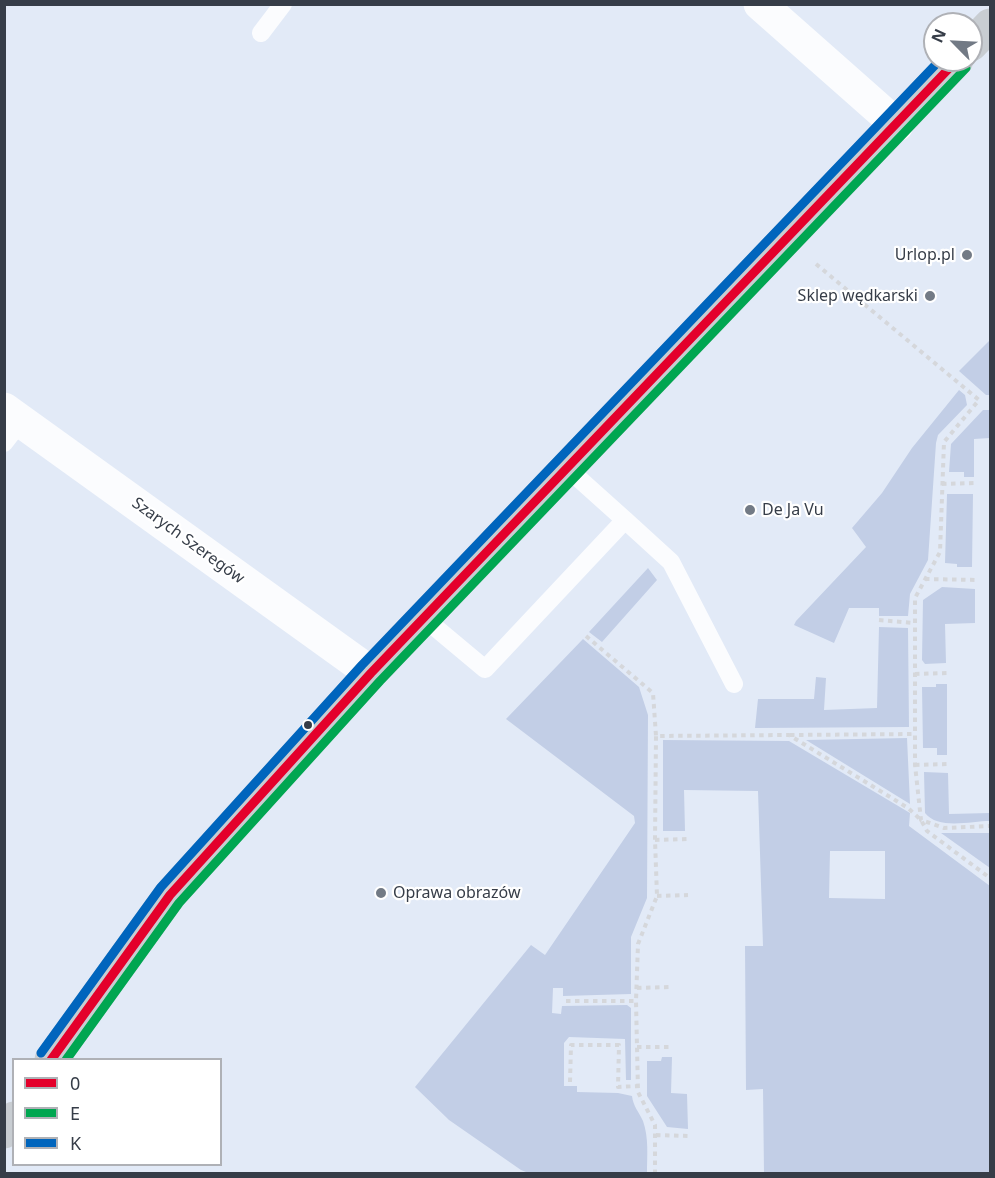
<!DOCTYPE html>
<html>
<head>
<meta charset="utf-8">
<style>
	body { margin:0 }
	#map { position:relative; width:995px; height:1178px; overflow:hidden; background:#e2eaf7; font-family:"Noto Sans",sans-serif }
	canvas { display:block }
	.frame { position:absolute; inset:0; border:6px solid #363d48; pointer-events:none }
	.legend { position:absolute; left:12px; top:1058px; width:210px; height:108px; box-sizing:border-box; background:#fff; border:2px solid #afb1b6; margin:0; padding:8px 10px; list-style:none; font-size:18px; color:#363d48 }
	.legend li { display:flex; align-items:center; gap:12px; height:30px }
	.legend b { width:30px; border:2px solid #afb1b6 }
	.north { position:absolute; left:923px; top:12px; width:60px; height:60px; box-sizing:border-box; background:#fff; border:2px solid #afb1b6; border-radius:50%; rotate:294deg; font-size:16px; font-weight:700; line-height:24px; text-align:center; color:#363d48 }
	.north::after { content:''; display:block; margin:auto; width:21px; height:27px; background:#727a85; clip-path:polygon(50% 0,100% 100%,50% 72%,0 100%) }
</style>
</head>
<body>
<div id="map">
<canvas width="995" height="1178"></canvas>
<div class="frame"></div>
<ul class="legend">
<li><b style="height:8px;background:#e4002b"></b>0</li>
<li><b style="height:8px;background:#00a651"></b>E</li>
<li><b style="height:8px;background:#0065bd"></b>K</li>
</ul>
<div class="north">N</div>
</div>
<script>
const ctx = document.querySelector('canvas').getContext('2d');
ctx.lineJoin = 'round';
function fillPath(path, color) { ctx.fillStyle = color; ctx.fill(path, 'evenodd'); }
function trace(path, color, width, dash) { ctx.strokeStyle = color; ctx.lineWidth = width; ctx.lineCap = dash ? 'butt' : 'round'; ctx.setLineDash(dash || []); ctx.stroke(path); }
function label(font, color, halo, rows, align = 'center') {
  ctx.font = font + ' "Noto Sans",sans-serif'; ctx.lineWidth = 4.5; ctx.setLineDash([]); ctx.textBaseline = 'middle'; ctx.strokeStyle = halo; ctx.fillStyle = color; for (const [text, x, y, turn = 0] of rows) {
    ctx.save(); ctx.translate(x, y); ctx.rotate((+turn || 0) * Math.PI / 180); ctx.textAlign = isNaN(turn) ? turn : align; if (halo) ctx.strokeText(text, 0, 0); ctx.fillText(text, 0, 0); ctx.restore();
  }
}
const green = new Path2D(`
	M 990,340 L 990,395 L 986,395 L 959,371 Z
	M 959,390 L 965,395 L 967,405 L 938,435 L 936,443 L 928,560 L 910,594 L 908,616 L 879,616 L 879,608 L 849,608 L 834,643 L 794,625 L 796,621 L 866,547 L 852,528 L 882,493 L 912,448 Z
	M 983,410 L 990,410 L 990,438 L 974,439 L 974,477 L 964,477 L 964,472 L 949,472 L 951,444 Z
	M 947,494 L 973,494 L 972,567 L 957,567 L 957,564 L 945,563 Z
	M 648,568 L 657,580 L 602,642 L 589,632 Z
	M 942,587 L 975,589 L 975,623 L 945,624 L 946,663 L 925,664 L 922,660 L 923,600 Z
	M 879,627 L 908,628 L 909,727 L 755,728 L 758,699 L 814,699 L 816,677 L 826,678 L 824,710 L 877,708 Z
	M 583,639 L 639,687 L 648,715 L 647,898 L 631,937 L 631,994 L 563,996 L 563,988 L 553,988 L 552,1013 L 561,1014 L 562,1006 L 627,1005 L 631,1008 L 631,1080 L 626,1080 L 625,1039 L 569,1037 L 564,1043 L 564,1086 L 577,1086 L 577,1092 L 618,1093 L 632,1096 C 633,1106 639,1112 643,1121 C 649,1138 647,1156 647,1173 L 531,1174 L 521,1170 L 449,1120 L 415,1087 L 531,945 L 545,955 L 635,823 L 634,816 L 506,719 Z
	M 936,684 L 947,684 L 947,755 L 937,755 L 937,748 L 923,748 L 922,687 L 936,687 Z
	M 907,738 L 910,804 L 806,740 Z
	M 663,740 L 789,741 L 910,813 L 909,826 L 990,886 L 990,1173 L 764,1173 L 763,1089 L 746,1090 L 745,946 L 763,946 L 758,791 L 684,790 L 685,831 L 663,831 ZM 830,851 L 885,851 L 885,899 L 829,898 Z
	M 924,772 L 948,773 L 949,814 L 990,813 L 990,821 C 971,821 938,830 925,813 Z
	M 941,833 L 990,833 L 990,868 Z
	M 662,1057 L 672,1057 L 671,1093 L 687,1094 L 688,1129 L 667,1127 L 647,1096 L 647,1061 L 661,1061 Z`);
const path = new Path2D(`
	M 816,264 L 979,400 L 944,442 L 940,552 L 915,598 L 915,765 L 921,820 L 944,828 L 990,826
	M 942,484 L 976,483
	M 925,579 L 978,580
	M 879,620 L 914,623
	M 586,636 L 653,693 L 656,736
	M 915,674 L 948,673
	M 790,735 L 915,734
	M 915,765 L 950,764
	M 655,840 L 688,839
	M 657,896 L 688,895
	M 637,988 L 672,987
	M 566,1001 L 636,1001
	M 637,1047 L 673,1047
	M 570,1082 L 571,1045 L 619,1045 L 618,1087 L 638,1086
	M 656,1135 L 690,1136
	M 655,1174 L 655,1125 L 638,1092 L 636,1001 L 638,944 L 657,896 L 655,840 L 656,736 L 789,735 L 908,808 L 921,820 L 927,831 L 990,878`);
const lane = new Path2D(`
	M 261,33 L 283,4
	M 4,443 L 21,421
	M 567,468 L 625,520
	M 424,618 L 485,669 L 625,520 L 671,562 L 734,684`);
const street = new Path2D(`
	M 760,4 L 897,125
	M 4,409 L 371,673`);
const secondary = new Path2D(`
	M 971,45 L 990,25
	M 51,1060 L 170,895 L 371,673 L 957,60
	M 4,1132 L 14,1118`);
const bus1 = new Path2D(`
	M 51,1060 L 170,895 L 371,673 L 957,60`);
const bus2 = new Path2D(`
	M 66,1060 L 179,903 L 380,681 L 966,68`);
const bus3 = new Path2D(`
	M 41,1053 L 161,887 L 362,665 L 940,60`);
const markers = [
	[967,255,6,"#727a85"],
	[930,296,6,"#727a85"],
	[750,510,6,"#727a85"],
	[308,725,5,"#363d48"],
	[381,893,6,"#727a85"]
];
const poiNames = [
	["Urlop.pl",955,255],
	["Sklep wędkarski",918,296],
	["De Ja Vu",762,510,"left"],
	["Oprawa obrazów",393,893,"left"]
];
const streetNames = [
	["Szarych Szeregów",188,541,36]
];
fillPath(green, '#c2cee6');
trace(path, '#d5d7db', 4, [4.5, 4.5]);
trace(lane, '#fbfcfe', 18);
trace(street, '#fbfcfe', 33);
trace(secondary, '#c8cdd2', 33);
trace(bus1, '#e4002b', 9);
trace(bus2, '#00a651', 9);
trace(bus3, '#0065bd', 9);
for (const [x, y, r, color] of markers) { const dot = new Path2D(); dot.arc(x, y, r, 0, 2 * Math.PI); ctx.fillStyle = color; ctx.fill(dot); trace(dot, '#fff', 2); }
label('16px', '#363d48', '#fff', poiNames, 'right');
label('16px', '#363d48', '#fff', streetNames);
</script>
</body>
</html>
